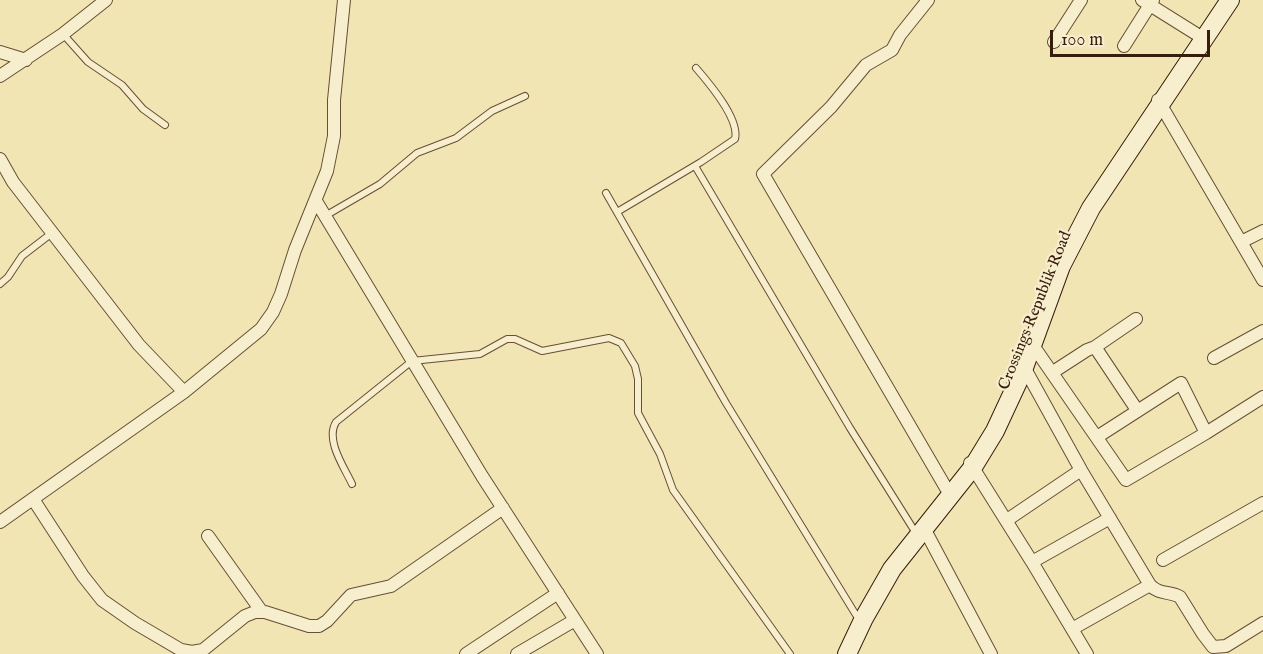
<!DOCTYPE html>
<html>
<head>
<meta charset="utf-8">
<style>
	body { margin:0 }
	#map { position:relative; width:1263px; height:654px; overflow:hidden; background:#f2e5b4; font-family:"IM FELL English",serif }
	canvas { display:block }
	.scale { position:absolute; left:1050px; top:30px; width:160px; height:27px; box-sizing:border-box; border:3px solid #371d0b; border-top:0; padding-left:8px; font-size:18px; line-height:21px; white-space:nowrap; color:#371d0b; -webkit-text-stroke:4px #f7eece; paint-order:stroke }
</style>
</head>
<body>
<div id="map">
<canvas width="1263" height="654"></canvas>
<div class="scale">100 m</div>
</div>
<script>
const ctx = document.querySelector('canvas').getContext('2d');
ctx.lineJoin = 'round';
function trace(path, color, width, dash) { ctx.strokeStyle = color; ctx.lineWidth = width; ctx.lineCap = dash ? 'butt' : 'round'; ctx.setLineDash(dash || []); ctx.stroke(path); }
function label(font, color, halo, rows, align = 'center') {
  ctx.font = font + ' "IM FELL English",serif'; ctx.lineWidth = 4.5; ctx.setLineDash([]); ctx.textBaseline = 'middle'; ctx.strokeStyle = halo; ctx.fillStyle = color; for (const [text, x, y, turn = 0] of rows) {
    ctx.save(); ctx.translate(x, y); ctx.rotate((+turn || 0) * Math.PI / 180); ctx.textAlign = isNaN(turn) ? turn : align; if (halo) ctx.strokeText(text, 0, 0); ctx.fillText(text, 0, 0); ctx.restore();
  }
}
const lane = new Path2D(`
	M 63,34 L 88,62 L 122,85 L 143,109 L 165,125
	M 695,166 L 850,428 L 914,530
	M 606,193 L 726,403 L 856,615
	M 617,212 L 701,162 L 735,139 C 740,119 709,83 696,68
	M 325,216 L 380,184 L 417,153 L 456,138 L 492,111 L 525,96
	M 0,284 L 8,277 L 22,256 L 52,233
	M 352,484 C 344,467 325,440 336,422 L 412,361 L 480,354 L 507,339 L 515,339 L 542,351 L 609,338 L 621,343 L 635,366 L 638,379 L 638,413 L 660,454 L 673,490 L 790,654`);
const street = new Path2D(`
	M 928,0 L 900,35 L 892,50 L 866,65 L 831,107 L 763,174 L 946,488
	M 1142,0 L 1198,35
	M 1054,42 L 1081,0
	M 1124,46 L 1153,0
	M 0,52 L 26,60
	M 0,76 L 63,34 L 106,0
	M 1158,100 L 1263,280
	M 0,159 L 13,182 L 139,345 L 184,392
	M 316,201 L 482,476 L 597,654
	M 1241,242 L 1263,231
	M 1032,344 L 1126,480 L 1206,433 L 1181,383 L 1097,437
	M 1095,347 L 1136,319
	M 1214,358 L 1263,331
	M 1024,367 L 1081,470 L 1150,585 C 1159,595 1170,591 1180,597 L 1203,634 L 1213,647 L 1226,646 L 1263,623
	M 1053,372 L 1087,350 L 1095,347 L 1137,410
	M 1206,433 L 1263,397
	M 970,463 L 1032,562
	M 33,499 L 83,576 L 102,600 L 135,623 L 181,650 L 192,652 L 203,650 L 245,616 L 255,612 L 265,612 L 309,626 L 319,626 L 327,621 L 351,595 L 391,586 L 503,508
	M 1007,520 L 1081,470
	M 0,522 L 184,392 L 261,329 L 273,312 L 281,294 L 295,250 L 327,171 L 334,136 L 334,100 L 344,0
	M 925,530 L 991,654
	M 208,536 L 262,612
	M 1163,560 L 1263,503
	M 1072,629 L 1150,585
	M 466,654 L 558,593
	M 517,654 L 575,620
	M 1087,654 L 1032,562 L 1110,518`);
const secondary = new Path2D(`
	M 847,654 L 864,618 L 892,569 L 973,467 L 995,431 L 1022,373 L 1061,266 L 1091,208 L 1230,0`);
const streetNames = [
	["Crossings Republik Road",1036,311,-68]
];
trace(lane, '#664f35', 8);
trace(street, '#664f35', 14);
trace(secondary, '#371d0b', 20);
trace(lane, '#f7eece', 6);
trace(street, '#f7eece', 12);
trace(secondary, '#f7eece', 18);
label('16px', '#371d0b', '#f7eece', streetNames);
</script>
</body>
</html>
